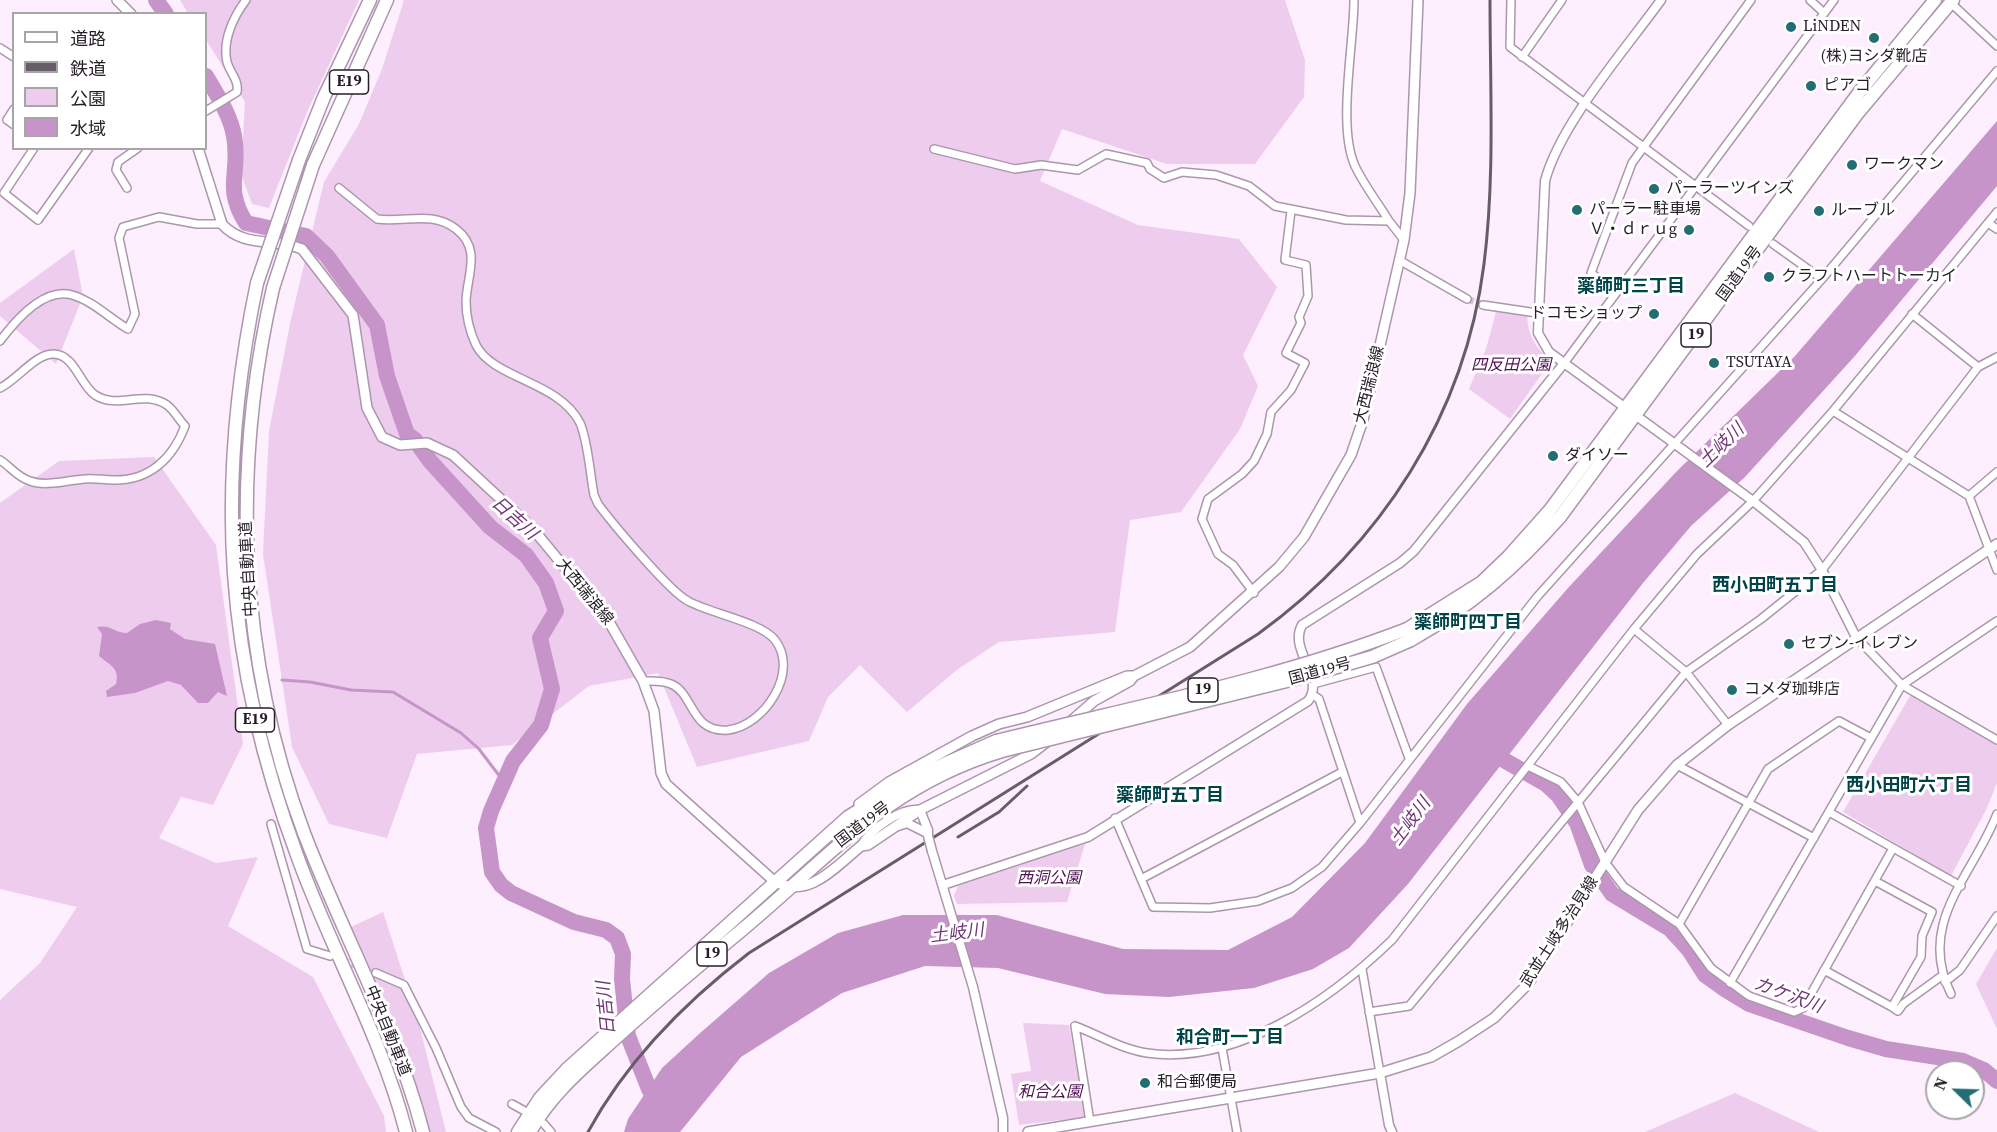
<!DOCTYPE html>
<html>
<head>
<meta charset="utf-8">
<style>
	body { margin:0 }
	#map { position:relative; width:1997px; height:1132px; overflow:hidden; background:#fdeffd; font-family:"Source Serif 4","Noto Sans JP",serif }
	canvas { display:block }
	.legend { position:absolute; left:12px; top:12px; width:195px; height:138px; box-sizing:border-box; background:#fff; border:2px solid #a8a5a9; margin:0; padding:8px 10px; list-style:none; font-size:18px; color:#261e27 }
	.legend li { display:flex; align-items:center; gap:12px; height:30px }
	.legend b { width:30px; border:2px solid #a8a5a9 }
	.north { position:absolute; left:1925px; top:1060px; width:60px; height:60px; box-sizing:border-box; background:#fff; border:2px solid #a8a5a9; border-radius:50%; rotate:293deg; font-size:16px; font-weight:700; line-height:24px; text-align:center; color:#261e27 }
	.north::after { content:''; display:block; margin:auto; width:21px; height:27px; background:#236e74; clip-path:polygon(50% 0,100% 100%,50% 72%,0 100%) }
</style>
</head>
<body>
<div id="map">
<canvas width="1997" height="1132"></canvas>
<ul class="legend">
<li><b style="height:8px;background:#fff"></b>道路</li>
<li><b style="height:8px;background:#675d68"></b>鉄道</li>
<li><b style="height:16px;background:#edccee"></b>公園</li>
<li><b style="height:16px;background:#c794ca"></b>水域</li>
</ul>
<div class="north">N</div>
</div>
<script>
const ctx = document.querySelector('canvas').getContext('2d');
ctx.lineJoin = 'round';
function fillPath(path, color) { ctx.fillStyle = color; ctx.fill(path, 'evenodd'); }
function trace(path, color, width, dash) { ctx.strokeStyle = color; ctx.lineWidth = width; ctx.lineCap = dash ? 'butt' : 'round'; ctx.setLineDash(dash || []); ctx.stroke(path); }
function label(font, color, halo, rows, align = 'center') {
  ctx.font = font + ' "Source Serif 4","Noto Sans JP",serif'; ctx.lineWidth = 6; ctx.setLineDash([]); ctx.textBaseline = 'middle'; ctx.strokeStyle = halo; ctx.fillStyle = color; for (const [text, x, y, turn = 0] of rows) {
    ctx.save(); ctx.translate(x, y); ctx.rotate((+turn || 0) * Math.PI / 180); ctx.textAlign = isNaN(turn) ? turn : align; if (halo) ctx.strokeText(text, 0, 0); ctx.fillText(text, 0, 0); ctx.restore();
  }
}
const green = new Path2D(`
	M 180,0 L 359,0 L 307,112 L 269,208 L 252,204 L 241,174 L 245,102 L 206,40 L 206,14 L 188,13 Z
	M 404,0 L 1285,0 L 1305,60 L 1304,97 L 1255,164 L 1167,164 L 1062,129 L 1040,181 L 1138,225 L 1239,239 L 1277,287 L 1243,355 L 1258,386 L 1240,429 L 1181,512 L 1130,520 L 1115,632 L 999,642 L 958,669 L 907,712 L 860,665 L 828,697 L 809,741 L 697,767 L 658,673 L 589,686 L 512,745 L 417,754 L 387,838 L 329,824 L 292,747 L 263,554 L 269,431 L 291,319 L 324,182 L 359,124 L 382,69 Z
	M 74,249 L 83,296 L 56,364 L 0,316 L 0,303 Z
	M 1496,312 L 1527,315 C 1528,336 1535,347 1551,361 L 1510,419 L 1469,389 L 1486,349 Z
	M 154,457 L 216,545 L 243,744 L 213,805 L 181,797 L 159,838 L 216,863 L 258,857 L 228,926 L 313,977 L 384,1116 L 386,1132 L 0,1132 L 0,1000 L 40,963 L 77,907 L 0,889 L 0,503 L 59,461 Z
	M 1911,694 L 1997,744 L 1997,783 L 1987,808 L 1951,876 L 1843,812 Z
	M 1085,844 L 1067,902 L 957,904 L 954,896 L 958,886 Z
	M 383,912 L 418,1020 L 446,1132 L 430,1132 L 393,1025 L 351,927 Z
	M 1997,948 L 1997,1029 L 1976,984 Z
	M 1023,1023 L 1069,1025 L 1085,1117 L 1019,1125 L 1011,1074 L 1031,1071 Z
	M 1735,1093 L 1819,1132 L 1645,1132 Z`);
const water = new Path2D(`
	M 1997,121 L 1997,186 L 1854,357 L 1745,477 L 1691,526 L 1643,583 L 1408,884 L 1349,948 L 1313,969 L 1254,988 L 1169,997 L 1105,994 L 998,968 L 925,966 L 842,993 L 741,1057 L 680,1132 L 624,1132 L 628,1119 L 662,1068 L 699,1034 L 769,973 L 838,933 L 903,915 L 997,915 L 1123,949 L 1228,950 L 1292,917 L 1365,843 L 1467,704 L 1568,588 L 1677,471 L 1795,356 Z
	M 156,620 L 171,623 L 170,629 L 185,639 L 215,644 L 227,696 L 218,692 L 208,703 L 198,703 L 181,685 L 168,681 L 135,693 L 107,697 L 106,691 L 116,684 C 120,667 109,665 99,656 L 102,634 L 97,627 C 110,624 115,633 127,633 L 140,624 Z`);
const stream = new Path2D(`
	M 282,680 L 310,682 L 351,690 L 393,692 L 461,733 L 479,749 L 504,782`);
const river = new Path2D(`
	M 156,0 L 166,14
	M 206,76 C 217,95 230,114 234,136 C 241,172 223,187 246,223 L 306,236 L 327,256 L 377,325 L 387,376 L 407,434 L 415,440 L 430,461 L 490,527 L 526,555 L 546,583 L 556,611 L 540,638 L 552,689 L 541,725 L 513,761 L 491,811 L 486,828 L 492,872 L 501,885 L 511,893 L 574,922 L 606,930 L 617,938 L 623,954 L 622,979 L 628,1036 L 649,1089 L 660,1108
	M 1488,751 L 1546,784 L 1558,795 L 1577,823 L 1592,865 L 1612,894 L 1670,929 L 1689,950 L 1705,975 L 1726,990 L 1749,1004 L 1848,1038 L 1886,1049 L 1963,1061 L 1984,1070 L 1997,1081`);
const minorTunnel = new Path2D(`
	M 1467,299 L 1483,305
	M 342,960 L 376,973`);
const minor = new Path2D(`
	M 1354,0 C 1354,44 1337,127 1355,166 C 1364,185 1378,203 1389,221
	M 1511,0 L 1510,47 L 1749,226
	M 1810,0 L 1823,12
	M 1951,3 L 1997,46
	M 0,48 L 14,57
	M 1522,57 L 1562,0
	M 14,109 L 7,120 L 14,125
	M 206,111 L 237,92 C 239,80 230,73 227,62 C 222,40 234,16 246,0
	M 34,148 L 4,193 L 38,220 L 89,148
	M 934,149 L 1015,169 L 1041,165 L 1078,170 L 1106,154 L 1147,163 L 1150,169 L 1164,178 L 1182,172 L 1216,175 L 1249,186 L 1275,206 L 1346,220 L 1389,221 L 1404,240
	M 127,188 L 116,170 L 118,162 L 138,148
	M 339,188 L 377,219 C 405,223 432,210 456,229 C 482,249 467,275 466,301 C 466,316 470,332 476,345 C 493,379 559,381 580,423 C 588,441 590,474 594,495 L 598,504 C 613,524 670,592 688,601 C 709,613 761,622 775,640 C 800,672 764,726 728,730 C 690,733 694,693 671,684 C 662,680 652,681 643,681
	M 1988,223 L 1997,229
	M 1773,244 L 1822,279
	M 1399,260 L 1467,299
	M 1616,292 L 1591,273 L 1632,163 L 1751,0
	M 1483,305 L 1537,313
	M 1912,314 L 1978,367
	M 0,341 C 15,321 44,287 72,295 C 93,301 109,318 128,329 L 135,314 L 119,238 L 123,227 L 159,217 L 197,224 L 222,224
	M 1565,362 L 1834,0
	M 0,388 C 17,380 36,353 54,354 C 75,355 80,385 95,395 C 118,410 143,389 167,405 C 174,410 179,420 185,426 C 173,458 150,481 113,480 C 103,480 95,478 85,479 C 68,480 46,487 30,481 C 17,477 11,467 0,460
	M 1833,411 L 1969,496 L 1997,570
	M 1969,496 L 1997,472
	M 1254,593 L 1233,565 L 1218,554 L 1202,519 L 1208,499 L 1242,474 L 1254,461 L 1267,434 L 1271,412 L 1291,390 L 1305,363 L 1286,353 L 1301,323 L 1299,317 L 1308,296 L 1306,265 L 1285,260 L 1291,211
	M 1634,629 L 1686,672 L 1728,725
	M 1856,637 L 1902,685 L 1997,740
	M 1313,684 L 1376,667 L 1409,758
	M 1313,695 L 1319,699 L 1360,823
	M 1677,765 L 1814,838
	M 1528,766 L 1561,782 L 1578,802 L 1605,862 L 1624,887 L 1679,924 L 1711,968 L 1749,996 L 1794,1012 L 1803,1008 L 1892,850
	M 1829,812 L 1961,886
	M 1115,818 L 1153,907 L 1210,908 L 1258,901 L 1292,888 L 1322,867 L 1360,823 L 1537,597 L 1822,279 L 1997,71
	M 271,824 L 307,949 L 330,956
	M 1143,878 L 1342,772
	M 1679,924 L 1768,769 L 1839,721 L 1871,738
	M 1362,969 L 1380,1073
	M 1824,970 L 1892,1007 L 1921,957 L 1922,936 L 1932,912 L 1875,881
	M 376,973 L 404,985 L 436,1048 L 461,1107 L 469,1118 L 496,1132
	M 1945,982 L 1960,970 L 1997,916
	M 1730,983 L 1902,685 L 1997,621
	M 1951,994 C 1916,923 1972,877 1997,814
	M 1892,1007 L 1898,1011 L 1903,1004 L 1943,975
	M 1369,1012 L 1409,1006 L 1686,672 L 1761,619 L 1822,570 L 1978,367 L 1997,357
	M 1222,1048 L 1237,1132
	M 512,1104 L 523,1110
	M 1090,1122 L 1075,1026 C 1099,1035 1121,1049 1147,1053 C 1237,1066 1331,999 1392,940 L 1634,629 L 1697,554 L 1753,501 L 1833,411 L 1997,212
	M 544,1124 L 551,1132`);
const tertiary = new Path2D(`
	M 1661,0 C 1625,50 1560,124 1545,181 L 1538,333 L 1549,352 L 1753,501 L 1804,542 L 1822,570 L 1856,637
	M 898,826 L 907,823 L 927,833
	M 861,846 C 871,829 900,808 920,810 L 928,830 L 928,836
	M 932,851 L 973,987 L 1003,1118 L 1003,1132
	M 943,885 L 1088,837 L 1308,701 C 1326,678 1288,650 1302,625 L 1400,563 L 1414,551 L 1565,362
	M 1380,1073 L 1389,1125 L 1392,1132`);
const secondary = new Path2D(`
	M 117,0 L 131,14
	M 198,148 L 222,224 C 243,248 275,238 302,249 L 353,315 L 367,408 L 382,437 L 400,445 L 427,443 L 453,455 L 533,529 L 608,620 L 643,681 L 654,711 L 661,773 L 666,784 L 774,881 C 809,900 835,867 861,846 L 868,845 L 920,810 L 1031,754 L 1048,741
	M 1070,722 L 1094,701 L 1130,681 L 1134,676 L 1190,647 L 1279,567 L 1304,537 L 1351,455 L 1363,420 L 1404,240 L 1410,193 L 1418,0
	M 859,804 L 889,782 L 972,736 L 999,724 L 1027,717 L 1127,676 L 1134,676
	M 1028,1132 L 1380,1073 L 1431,1057 L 1459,1041 L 1494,1018 L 1528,984 L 1638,810 L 1677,765 L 1728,725 L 1997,544`);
const trunk = new Path2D(`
	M 1407,629 L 1482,582 L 1509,556 L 1550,510 L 1861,90 L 1935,0
	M 1411,640 C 1471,606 1514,569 1560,517 L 1857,114 L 1953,0
	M 518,1132 L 540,1098 L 567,1069 L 848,817 L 908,780 L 996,741
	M 530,1132 C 549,1097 579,1071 608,1045 C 652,1005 697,967 743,929 C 829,857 888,785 1002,751`);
const motorway = new Path2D(`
	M 299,160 L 324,97 L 370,0
	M 313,165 L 387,0
	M 257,283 C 214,488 225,662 298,858 C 331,949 382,1038 406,1132
	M 273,288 C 231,470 238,657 304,833 C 342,933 396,1028 423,1132`);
const rail = new Path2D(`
	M 958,837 L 999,812 L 1027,786
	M 588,1132 C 627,1060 685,1002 749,953 L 1258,634 C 1381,545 1465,415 1484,264 C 1495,177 1490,87 1490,0`);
const tertiaryBridge = new Path2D(`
	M 928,836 L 932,851`);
const trunkBridge = new Path2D(`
	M 996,741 C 1134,707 1275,680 1407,629
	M 1002,751 L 1299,678 L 1372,657 L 1411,640`);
const motorwayBridge = new Path2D(`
	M 257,283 L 299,160
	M 273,288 L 313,165`);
const markers = [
	[1791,27,6,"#236e74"],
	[1874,38,6,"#236e74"],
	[1811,86,6,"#236e74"],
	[1852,165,6,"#236e74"],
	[1654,189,6,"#236e74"],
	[1577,210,6,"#236e74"],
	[1819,211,6,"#236e74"],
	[1689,230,6,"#236e74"],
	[1769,277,6,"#236e74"],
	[1654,314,6,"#236e74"],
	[1714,363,6,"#236e74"],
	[1553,456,6,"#236e74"],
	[1789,644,6,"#236e74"],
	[1732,690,6,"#236e74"],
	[1145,1083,6,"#236e74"]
];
const shields = [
	[349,82,39],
	[1696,335,30],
	[1203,690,30],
	[255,720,39],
	[712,954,30]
];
const shieldNames = [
	["E19",349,82],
	["19",1696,335],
	["19",1203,690],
	["E19",255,720],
	["19",712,954]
];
const poiNames = [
	["LiNDEN",1803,27],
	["(株)ヨシダ靴店",1874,57,"center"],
	["ピアゴ",1823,86],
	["ワークマン",1864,165],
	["パーラーツインズ",1666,189],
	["パーラー駐車場",1589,210],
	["ルーブル",1831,211],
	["Ｖ・ｄｒｕg",1677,230,"right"],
	["クラフトハートトーカイ",1781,277],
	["ドコモショップ",1642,314,"right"],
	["TSUTAYA",1726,363],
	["ダイソー",1565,456],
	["セブン-イレブン",1801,644],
	["コメダ珈琲店",1744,690],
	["和合郵便局",1157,1083]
];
const streetNames = [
	["国道19号",1740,274,-54],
	["大西瑞浪線",1370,385,-76],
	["中央自動車道",249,569,-93],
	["大西瑞浪線",584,592,51],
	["国道19号",1320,672,-15],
	["国道19号",863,825,-37],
	["武並土岐多治見線",1560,932,-57],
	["中央自動車道",387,1031,68]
];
const parkNames = [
	["四反田公園",1511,366],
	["西洞公園",1049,879],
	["和合公園",1050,1093]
];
const neighbourhoodNames = [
	["薬師町三丁目",1631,287],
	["西小田町五丁目",1775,586],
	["薬師町四丁目",1468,623],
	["西小田町六丁目",1909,786],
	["薬師町五丁目",1170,796],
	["和合町一丁目",1230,1038]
];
const waterNames = [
	["土岐川",1722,446,-44],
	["日吉川",514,519,42],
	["土岐川",1411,822,-53],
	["土岐川",957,934,-7],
	["カケ沢川",1788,996,20],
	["日吉川",607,1008,-96]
];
fillPath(green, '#edccee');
fillPath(water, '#c794ca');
trace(stream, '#c794ca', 3);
trace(river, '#c794ca', 16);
trace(minorTunnel, '#d2c5d2', 7, [7, 3.5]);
trace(minor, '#ac96ad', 10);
trace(tertiary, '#ac96ad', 11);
trace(secondary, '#ac96ad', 12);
trace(trunk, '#ac96ad', 15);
trace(motorway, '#ac96ad', 15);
trace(minor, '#fff', 7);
trace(tertiary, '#fff', 8);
trace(secondary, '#fff', 9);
trace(trunk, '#fff', 12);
trace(motorway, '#fff', 12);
trace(rail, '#675d68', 3);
trace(tertiaryBridge, '#ac96ad', 11, []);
trace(trunkBridge, '#ac96ad', 15, []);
trace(motorwayBridge, '#ac96ad', 15, []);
trace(tertiaryBridge, '#fff', 8);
trace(trunkBridge, '#fff', 12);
trace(motorwayBridge, '#fff', 12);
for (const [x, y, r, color] of markers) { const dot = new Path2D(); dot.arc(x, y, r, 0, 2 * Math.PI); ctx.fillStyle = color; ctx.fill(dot); trace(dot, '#fff', 2); }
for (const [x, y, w] of shields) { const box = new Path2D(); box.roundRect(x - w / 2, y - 12, w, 24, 4.5); ctx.fillStyle = '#fff'; ctx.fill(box); trace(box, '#261e27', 1.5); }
label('bold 15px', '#261e27', null, shieldNames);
label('16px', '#261e27', '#fff', poiNames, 'left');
label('16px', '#261e27', '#fff', streetNames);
label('italic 16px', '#4e1053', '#fff', parkNames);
label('bold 18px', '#004349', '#fff', neighbourhoodNames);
label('italic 18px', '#713476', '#fff', waterNames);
</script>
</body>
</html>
